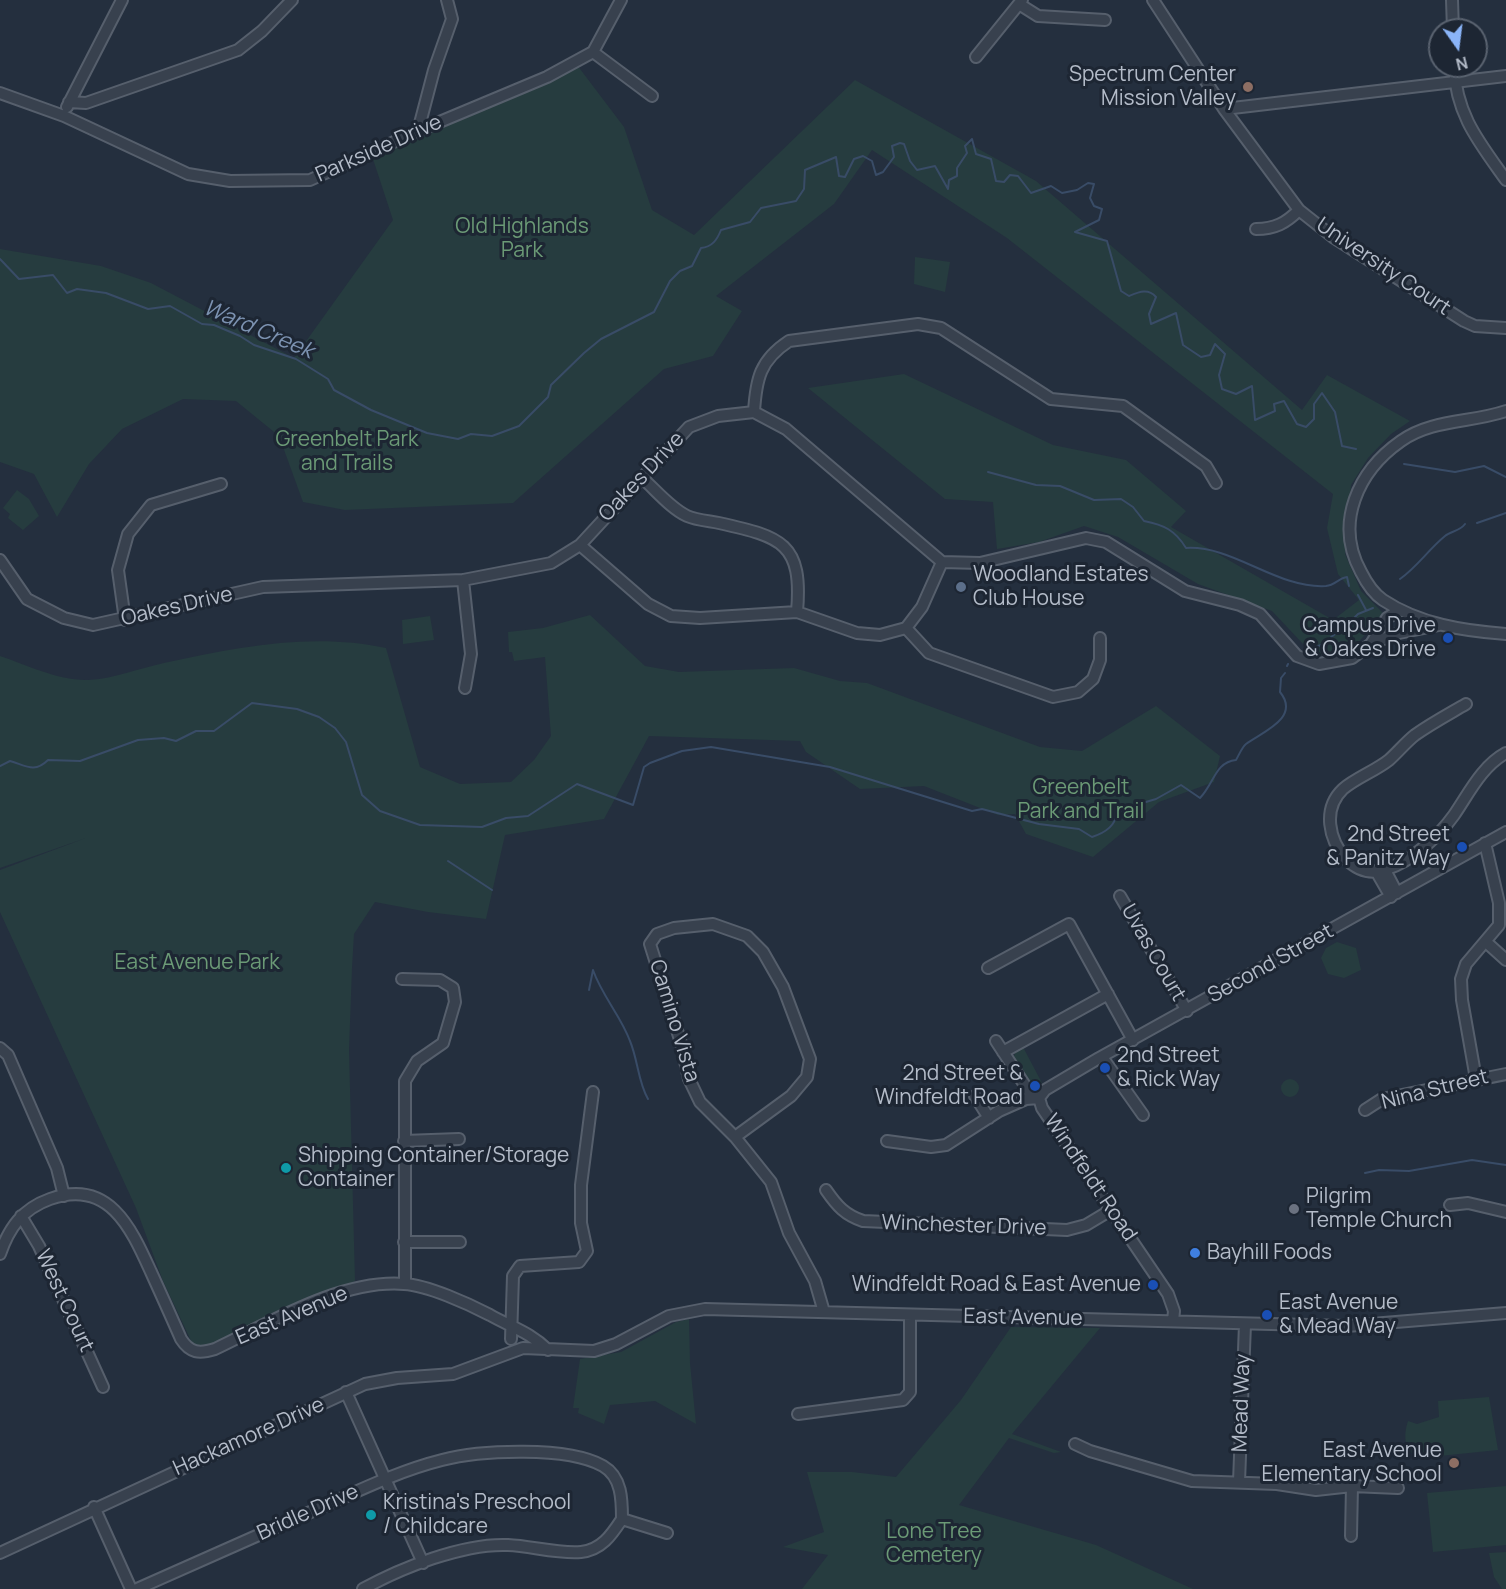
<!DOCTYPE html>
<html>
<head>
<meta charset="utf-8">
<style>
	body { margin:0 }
	#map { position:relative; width:1506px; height:1589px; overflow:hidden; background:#242f3e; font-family:Manrope,sans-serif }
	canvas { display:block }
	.north { position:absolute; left:1428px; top:18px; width:60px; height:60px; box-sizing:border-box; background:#1d2633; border:2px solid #59626f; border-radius:50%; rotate:166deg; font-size:16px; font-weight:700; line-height:24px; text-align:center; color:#b4bcc9 }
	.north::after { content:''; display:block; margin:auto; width:21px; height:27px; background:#8ab4f8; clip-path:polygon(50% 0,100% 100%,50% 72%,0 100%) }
</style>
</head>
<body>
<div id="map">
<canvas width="1506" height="1589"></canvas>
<div class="north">N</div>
</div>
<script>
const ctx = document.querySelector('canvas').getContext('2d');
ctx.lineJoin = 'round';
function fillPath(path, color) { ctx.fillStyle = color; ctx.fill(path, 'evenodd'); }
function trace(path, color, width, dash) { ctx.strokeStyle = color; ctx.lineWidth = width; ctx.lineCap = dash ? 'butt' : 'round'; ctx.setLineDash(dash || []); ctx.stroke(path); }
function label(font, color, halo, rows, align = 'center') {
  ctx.font = font + ' Manrope,sans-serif'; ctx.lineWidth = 6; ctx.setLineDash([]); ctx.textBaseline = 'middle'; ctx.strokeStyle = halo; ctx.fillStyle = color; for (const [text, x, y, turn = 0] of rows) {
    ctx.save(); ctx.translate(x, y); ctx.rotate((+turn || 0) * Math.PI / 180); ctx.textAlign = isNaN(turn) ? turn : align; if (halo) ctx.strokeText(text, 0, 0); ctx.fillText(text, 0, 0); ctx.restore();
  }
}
const green = new Path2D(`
	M 574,61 L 624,127 L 652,210 L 694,235 L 855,80 L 1036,181 L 1302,410 L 1327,375 L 1410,421 L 1391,434 L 1368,458 L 1351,485 L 1345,554 L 1361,591 L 1384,614 L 1352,649 L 1321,655 L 1304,645 L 1272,611 L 1198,584 L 1118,537 L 1084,526 L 1039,542 L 997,549 L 993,502 L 945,499 L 808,388 L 904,374 L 1053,445 L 1126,460 L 1186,511 L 1171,527 L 1333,620 L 1359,600 L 1338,574 L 1327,528 L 1333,494 L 1007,238 L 872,150 L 834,204 L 716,296 L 742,311 L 713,356 L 664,369 L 513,503 L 345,510 L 303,502 L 279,436 L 236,401 L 183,399 L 122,429 L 89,464 L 57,517 L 34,474 L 0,462 L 0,249 L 101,266 L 151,283 L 294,358 L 393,220 L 371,153 Z
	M 915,257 L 950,262 L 945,292 L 914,284 Z
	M 17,490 L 29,499 L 39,516 L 23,530 L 8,518 L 10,514 L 3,508 Z
	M 590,615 L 645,666 L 679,672 L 794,668 L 840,681 L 867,683 L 1040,747 L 1082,751 L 1156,706 L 1220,756 L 1214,782 L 1159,802 L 1093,857 L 1026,834 L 1015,814 L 998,815 L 924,786 L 860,789 L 806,752 L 800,741 L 649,736 L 604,819 L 505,835 L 486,919 L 428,912 L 375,902 L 354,934 L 352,968 L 349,1050 L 355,1281 L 206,1346 L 193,1345 L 163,1281 L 136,1208 L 0,912 L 0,870 L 86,838 L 0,868 L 0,656 C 27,665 59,681 88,680 C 113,679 140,668 164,663 C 236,647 314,632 386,648 L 420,767 L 460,784 L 511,782 L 534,760 L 551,736 L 545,657 L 514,661 L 512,652 L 509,652 L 508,632 L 543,628 Z
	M 430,616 L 434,640 L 403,644 L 402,620 Z
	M 1337,942 L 1356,948 L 1361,970 L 1344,978 L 1328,974 L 1321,958 L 1326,948 Z
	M 1023,1047 L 1042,1083 L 1034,1087 L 1013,1059 L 1016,1050 Z
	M1281 1088a9 9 0 1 1 18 0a9 9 0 1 1-18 0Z
	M 689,1319 L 690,1363 L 696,1424 L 655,1401 L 610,1405 L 604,1424 L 578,1413 L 579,1408 L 573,1408 L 580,1359 L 621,1352 L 676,1322 Z
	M 1011,1327 L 1100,1328 L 1012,1434 L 1061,1452 L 1054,1453 L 1009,1438 L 959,1505 L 1096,1545 L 1193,1589 L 802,1589 L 828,1555 L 783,1547 L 824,1532 L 807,1472 L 852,1472 L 896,1477 L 961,1400 Z
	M 1489,1397 L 1498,1450 L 1420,1458 C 1404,1453 1403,1436 1408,1421 L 1417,1424 L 1439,1417 L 1438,1401 Z
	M 1506,1486 L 1506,1545 L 1433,1552 L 1427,1493 Z
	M 1506,1552 L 1506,1589 L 1502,1589 L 1494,1577 L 1489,1553 Z`);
const stream = new Path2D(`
	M 0,259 L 19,279 L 53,275 L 67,293 L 77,289 L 106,293 L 148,309 L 170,306 L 202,324 L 214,325 L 240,336 L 254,345 L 296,359 L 328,379 L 334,390 L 371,410 L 427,433 L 458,439 L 471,434 L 492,436 L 519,426 L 548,397 L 551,385 L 584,353 L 601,339 L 654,312 L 670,281 L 680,271 L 692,266 L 701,248 C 712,247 717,240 721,230 L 750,222 L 761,208 L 796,201 L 804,189 L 805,170 L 836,157 L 839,176 L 845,177 L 854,159 L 863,156 L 872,161 L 876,175 L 883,172 L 894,157 L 892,146 L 900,143 L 904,144 L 910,161 L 917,170 L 935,166 L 948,189 L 949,180 L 957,176 L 957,168 L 967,153 L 965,146 L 972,139 L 976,154 L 991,159 L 996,181 L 1004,182 L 1010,175 L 1018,176 L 1031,193 L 1051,186 L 1062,193 L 1077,190 L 1088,183 L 1094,184 L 1090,198 L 1094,206 L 1102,209 L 1099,220 L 1075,232 L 1107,241 L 1121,291 L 1129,296 C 1139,292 1148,288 1156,297 L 1149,314 L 1151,324 L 1176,313 L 1183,345 L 1201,357 L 1210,355 L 1215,344 L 1225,354 L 1219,375 L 1222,389 L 1236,394 L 1252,386 L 1255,420 L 1275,411 L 1274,404 L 1284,401 L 1297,424 L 1306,427 L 1314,419 L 1314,404 L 1322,393 L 1335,412 L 1342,446 L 1356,449
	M 1404,464 L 1455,472 L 1484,466 L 1506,477
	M 988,472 L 1036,485 L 1060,486 L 1094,500 L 1121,499 L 1133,507 L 1144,521 C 1164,525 1175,530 1186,548 C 1233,545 1277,589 1326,586 C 1335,585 1339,578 1347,577 L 1349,586
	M 1477,523 L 1506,513
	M 1400,579 C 1417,567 1429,549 1445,536 C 1451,531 1460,531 1465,524
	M 1358,595 L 1366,610
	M 1349,623 L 1358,614 L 1373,608
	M 1305,651 L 1321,645 L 1344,627
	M 1287,666 L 1288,664
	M 0,766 L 10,761 C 25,765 34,774 48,760 L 80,761 L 138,740 L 164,738 L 176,741 L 196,731 L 214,731 L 252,703 L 297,709 L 319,717 L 335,728 L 346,742 L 362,795 L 380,811 L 420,825 L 482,827 L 506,818 L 528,816 L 577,784 L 633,805 L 644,767 L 650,763 L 682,751 L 711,747 L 830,767 L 972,811 L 982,809 L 1039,824 L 1079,829 L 1092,837 C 1104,833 1115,827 1116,815 L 1129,807 L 1156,799 L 1181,785 L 1200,798 C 1214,784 1215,762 1236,760 C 1239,755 1242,747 1246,744 C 1262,732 1301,718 1280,692 L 1281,678 L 1285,673
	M 448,861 L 492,890
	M 589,990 L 593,970 C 602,996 621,1016 630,1041 C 638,1060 638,1082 648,1099
	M 1365,1173 L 1379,1170 L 1409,1171 L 1472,1160 L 1506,1165`);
const minor = new Path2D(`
	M 1153,0 L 1224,109 L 1299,210 L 1333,237 L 1464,321 L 1475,326 L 1506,328
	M 1452,0 L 1453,30
	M 1019,4 L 1038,16 L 1105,20
	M 593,52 L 652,96
	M 976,57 L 1022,0
	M 1454,66 C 1456,115 1479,142 1506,180
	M 0,93 L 64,116 L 188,174 L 230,181 L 310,180 L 418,131 L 547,77 L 593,52 L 621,0
	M 69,102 L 86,103 L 238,50 L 262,31 L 292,0
	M 67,107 L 122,0
	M 1224,109 L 1506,76
	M 418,131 L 434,70 L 452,19 L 447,0
	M 1256,229 C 1275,229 1286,223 1299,210
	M 1506,411 C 1471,423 1432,419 1401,441 C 1358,471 1334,523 1361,572 C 1366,582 1374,594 1383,600 C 1419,624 1464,631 1506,634
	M 754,412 C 756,379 760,360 789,341 L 918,324 L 941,328 L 1051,399 L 1123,406 L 1206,466 L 1216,483
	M 641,477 C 655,489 670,508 687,516 C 696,520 709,521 719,523 C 782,537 803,543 797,612
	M 580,545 L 648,604 L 671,616 L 700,618 L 797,612 L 857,633 L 880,635 L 906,628 L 922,607 L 942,562
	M 0,560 L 27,599 L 64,618 L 93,625 L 263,587 L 463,580 L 551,563 L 580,545 L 689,427 L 718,416 L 754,412 L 786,429 L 942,562 L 980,563 L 1086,538 L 1106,542 L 1185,591 L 1240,605 L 1260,614 L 1297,656 L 1319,664 L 1352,658 L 1371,644 L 1399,633 L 1439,625
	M 463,580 L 471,654 L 465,688
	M 125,620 L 118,570 L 128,534 L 151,505 L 221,484
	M 906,628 L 929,653 L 1053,697 L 1078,692 L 1093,679 L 1100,660 L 1100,638
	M 1371,644 L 1387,618 L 1400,610
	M 1466,704 C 1449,714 1432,723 1415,735 C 1406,742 1398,752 1389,760 C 1375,771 1356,778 1343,789 C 1322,809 1329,840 1346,859 C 1358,871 1371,875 1387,869 C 1412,861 1439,836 1454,815 C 1469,793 1482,766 1506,753
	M 1385,870 L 1397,893
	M 1376,871 L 1391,897
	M 1120,896 L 1187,1011
	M 1486,942 L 1506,960
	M 988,968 L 1069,924 L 1133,1040
	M 402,979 L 440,980 L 453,988 L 455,1002 L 443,1043 L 417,1061 L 405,1081 L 405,1283
	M 996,1041 L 1028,1090 L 1039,1098 L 1042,1108 L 1168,1294 L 1174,1311 L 1173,1321
	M 0,1048 L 8,1055 L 57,1168 L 64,1196
	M 1003,1052 L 1108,994
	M 1102,1057 L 1143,1115
	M 1476,1079 L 1462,1000 L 1461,979 L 1466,964 L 1499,925 L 1499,903 L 1485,843
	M 975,1096 L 989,1118
	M 1039,1098 L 1045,1090 L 1099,1058 L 1506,832
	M 1365,1110 L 1382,1099 L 1506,1074
	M 735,1137 L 791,1096 L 807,1077 L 810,1059 L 783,987 L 763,952 L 747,936 L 713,924 L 674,928 L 657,934 L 650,944 L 681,1043 L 689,1079 L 700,1102 L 735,1137 L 771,1182 L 789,1233 L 815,1281 L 824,1312
	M 404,1141 L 459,1139
	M 887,1141 L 931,1147 L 946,1145 L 999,1111 L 1026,1099 L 1039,1098
	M 826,1190 C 837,1206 845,1215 863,1221 L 1067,1230 L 1086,1225 L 1111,1210
	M 1450,1205 L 1468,1203 L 1506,1212
	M 21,1216 L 39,1246 L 103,1387
	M 404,1242 L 460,1242
	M 0,1254 C 9,1228 22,1209 50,1199 C 109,1178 131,1228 151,1272 C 161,1294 171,1316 181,1339 C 190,1353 199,1354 215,1349 C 270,1323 341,1279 404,1284 C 427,1285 469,1304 490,1315 C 511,1327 530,1332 548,1350
	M 511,1339 L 513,1276 L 520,1266 L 579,1262 L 587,1251 L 581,1223 L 581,1185 L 593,1092
	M 346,1392 L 423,1563
	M 798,1414 L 903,1400 L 910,1392 L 910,1315
	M 1075,1444 L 1090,1451 L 1192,1481 L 1277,1484 L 1316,1490 L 1352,1486 L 1398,1488
	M 1239,1482 L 1245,1324
	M 94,1507 L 131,1589
	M 622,1519 L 667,1533
	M 1351,1536 L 1352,1486
	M 0,1553 L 365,1384 L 397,1378 L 453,1374 L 523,1348 L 594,1351 L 616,1344 L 669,1316 L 705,1309 L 1347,1326 L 1506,1313
	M 137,1589 C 196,1563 256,1536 315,1510 C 356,1492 398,1471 442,1460 C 480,1450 568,1446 603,1466 C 622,1477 622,1500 622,1519
	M 363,1589 C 401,1568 463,1543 508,1545 C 531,1546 558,1554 581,1552 C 602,1550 612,1534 622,1519`);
const markers = [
	[1248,87,6,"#8d6e63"],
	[961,587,6,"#5c6f8a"],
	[1448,638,6,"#1a4fb4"],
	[1462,847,6,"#1a4fb4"],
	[1105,1068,6,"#1a4fb4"],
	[1035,1086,6,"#1a4fb4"],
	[286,1168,6,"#0f9aa8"],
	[1294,1209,6,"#6b7280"],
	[1195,1253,6,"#3f7fe0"],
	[1153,1285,6,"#1a4fb4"],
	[1267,1315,6,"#1a4fb4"],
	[1454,1463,6,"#8d6e63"],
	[371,1515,6,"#0f9aa8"]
];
const poiNames = [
	["Spectrum Center",1236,75,"right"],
	["Mission Valley",1236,99,"right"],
	["Woodland Estates",973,575],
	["Club House",973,599],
	["Campus Drive",1436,626,"right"],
	["& Oakes Drive",1436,650,"right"],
	["2nd Street",1450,835,"right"],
	["& Panitz Way",1450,859,"right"],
	["2nd Street",1117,1056],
	["& Rick Way",1117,1080],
	["2nd Street &",1023,1074,"right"],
	["Windfeldt Road",1023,1098,"right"],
	["Shipping Container/Storage",298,1156],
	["Container",298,1180],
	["Pilgrim",1306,1197],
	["Temple Church",1306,1221],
	["Bayhill Foods",1207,1253],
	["Windfeldt Road & East Avenue",1141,1285,"right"],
	["East Avenue",1279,1303],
	["& Mead Way",1279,1327],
	["East Avenue",1442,1451,"right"],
	["Elementary School",1442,1475,"right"],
	["Kristina's Preschool",383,1503],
	["/ Childcare",383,1527]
];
const streetNames = [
	["Parkside Drive",379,149,-24],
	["University Court",1383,267,34],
	["Oakes Drive",642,477,-47],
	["Oakes Drive",177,607,-13],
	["Uvas Court",1153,953,60],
	["Second Street",1271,964,-29],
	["Camino Vista",674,1021,73],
	["Nina Street",1435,1090,-14],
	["Windfeldt Road",1090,1178,56],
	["Winchester Drive",964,1226,2],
	["West Court",64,1301,65],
	["East Avenue",292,1316,-23],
	["East Avenue",1023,1318,1],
	["Mead Way",1242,1403,-88],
	["Hackamore Drive",249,1437,-24],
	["Bridle Drive",308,1513,-24]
];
const parkNames = [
	["Old Highlands",522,227],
	["Park",522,251],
	["Greenbelt Park",347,440],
	["and Trails",347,464],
	["Greenbelt",1081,788],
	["Park and Trail",1081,812],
	["East Avenue Park",197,963],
	["Lone Tree",934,1532],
	["Cemetery",934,1556]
];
const waterNames = [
	["Ward Creek",258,330,23]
];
fillPath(green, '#263c3f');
trace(stream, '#394c67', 2);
trace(minor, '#565f6c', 14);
trace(minor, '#38414e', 10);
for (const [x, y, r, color] of markers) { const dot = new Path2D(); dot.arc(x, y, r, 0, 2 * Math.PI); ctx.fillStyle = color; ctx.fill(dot); trace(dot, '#1d2633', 2); }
label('21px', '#b4bcc9', '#1d2633', poiNames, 'left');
label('21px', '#b4bcc9', '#1d2633', streetNames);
label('21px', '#6b9a76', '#1d2633', parkNames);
label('italic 22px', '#7c92b1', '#1d2633', waterNames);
</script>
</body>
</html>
